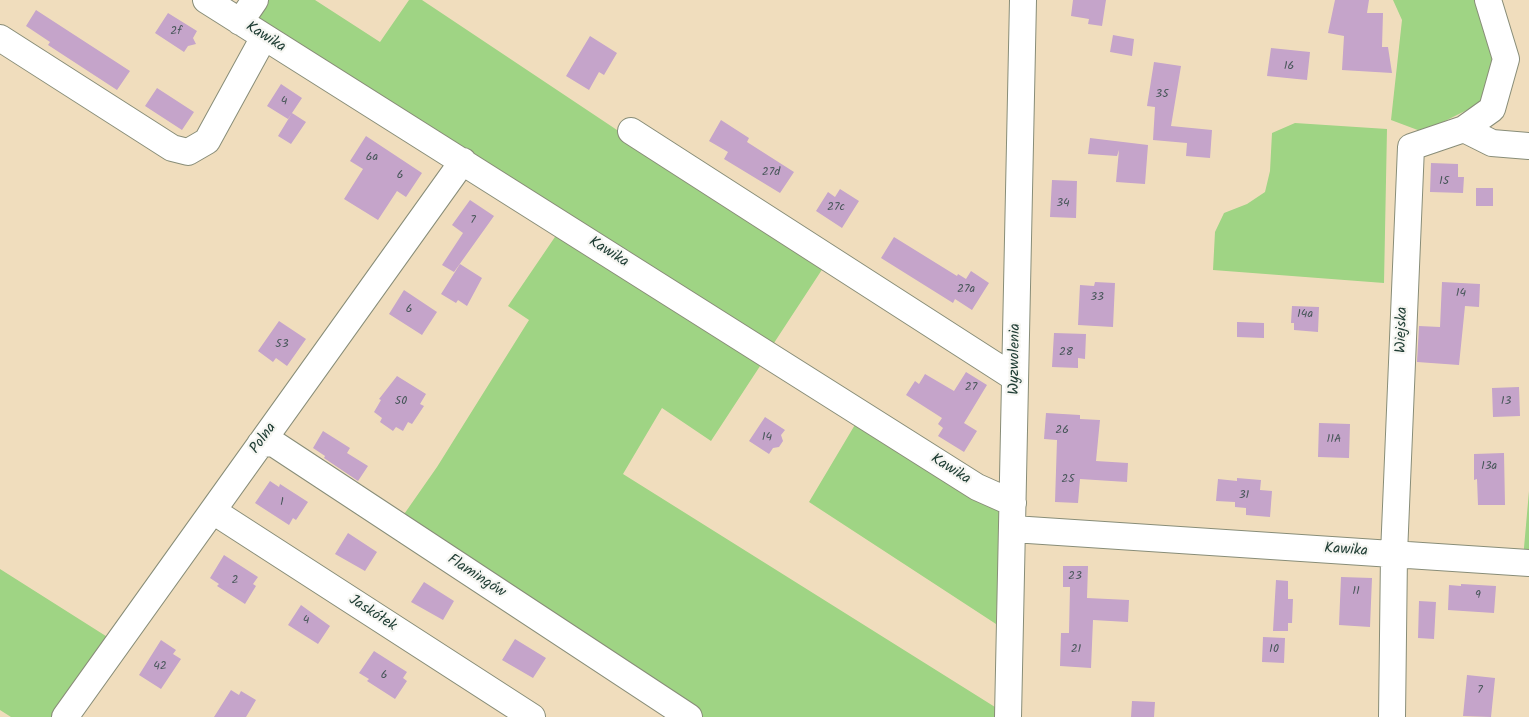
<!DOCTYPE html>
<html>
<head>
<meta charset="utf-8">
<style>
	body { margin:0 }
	canvas { display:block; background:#f0ddbd }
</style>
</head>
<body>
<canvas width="1529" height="717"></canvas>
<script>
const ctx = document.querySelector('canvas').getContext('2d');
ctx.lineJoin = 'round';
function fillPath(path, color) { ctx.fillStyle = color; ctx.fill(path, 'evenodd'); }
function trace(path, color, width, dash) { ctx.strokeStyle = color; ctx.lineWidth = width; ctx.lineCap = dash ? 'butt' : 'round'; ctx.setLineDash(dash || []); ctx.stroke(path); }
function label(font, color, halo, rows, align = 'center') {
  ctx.font = font + ' Kalam,sans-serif'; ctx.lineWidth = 4.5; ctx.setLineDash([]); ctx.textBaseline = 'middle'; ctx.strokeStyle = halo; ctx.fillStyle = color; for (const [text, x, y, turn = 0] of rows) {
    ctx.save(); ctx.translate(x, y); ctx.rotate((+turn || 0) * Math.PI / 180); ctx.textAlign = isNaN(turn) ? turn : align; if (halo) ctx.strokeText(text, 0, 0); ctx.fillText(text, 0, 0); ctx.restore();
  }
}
const green = new Path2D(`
	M 262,0 L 315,0 L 380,42 L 409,0 L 422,0 L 623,134 L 827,262 L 772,346 L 251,18 Z
	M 1393,0 L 1478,0 L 1495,58 L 1485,101 L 1423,132 L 1391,120 L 1402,20 Z
	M 1295,123 L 1387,129 L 1384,283 L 1213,270 L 1215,232 L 1224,213 L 1247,204 L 1265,192 L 1270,171 L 1272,133 Z
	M 559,231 L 764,360 L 711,441 L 662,408 L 623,474 L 995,707 L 995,717 L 702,717 L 400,520 L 437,467 L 529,320 L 508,306 Z
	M 856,423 L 1001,510 L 996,624 L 809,502 Z
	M 1529,491 L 1529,559 L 1523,559 Z
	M 0,569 L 109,638 L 54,717 L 11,717 L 0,710 Z`);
const building = new Path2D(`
	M 1073,0 L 1106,0 L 1102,26 L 1088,24 L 1089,19 L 1071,16 Z
	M 1335,0 L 1369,0 L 1367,13 L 1383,13 L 1382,47 L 1388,47 L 1392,73 L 1342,70 L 1344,36 L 1328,33 Z
	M 36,10 L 130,71 L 117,90 L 48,45 L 50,42 L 26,26 Z
	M 168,13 L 197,31 L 193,38 L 196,44 L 188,46 L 184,52 L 155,33 Z
	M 1113,35 L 1134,39 L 1132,56 L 1110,52 Z
	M 590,36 L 617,53 L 604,75 L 599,72 L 589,90 L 566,76 Z
	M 1271,48 L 1310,52 L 1307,80 L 1267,76 Z
	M 1154,62 L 1181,66 L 1171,126 L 1212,130 L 1210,158 L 1186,156 L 1187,143 L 1153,140 L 1155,107 L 1147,106 Z
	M 281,84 L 302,98 L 288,119 L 267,106 Z
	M 157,88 L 194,112 L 182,130 L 145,106 Z
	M 292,113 L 306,122 L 291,144 L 278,136 Z
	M 721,120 L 749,138 L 747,142 L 794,172 L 780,193 L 724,159 L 728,152 L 709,141 Z
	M 366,136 L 422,173 L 406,197 L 397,191 L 378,220 L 344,199 L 363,169 L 350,161 Z
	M 1090,138 L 1148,145 L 1145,184 L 1116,182 L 1119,150 L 1117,156 L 1088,154 Z
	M 1431,163 L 1458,164 L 1458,177 L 1464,177 L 1463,193 L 1430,192 Z
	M 1052,180 L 1077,181 L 1076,218 L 1050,217 Z
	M 1476,188 L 1493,188 L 1493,206 L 1476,206 Z
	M 840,189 L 859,201 L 842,228 L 816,211 L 828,192 L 835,197 Z
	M 470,200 L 494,216 L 454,272 L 442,265 L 463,233 L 452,225 Z
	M 894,237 L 957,276 L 958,274 L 966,279 L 971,271 L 989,283 L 972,310 L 955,299 L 953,303 L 881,258 Z
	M 460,264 L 482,278 L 467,306 L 458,300 L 456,303 L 441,294 Z
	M 1095,282 L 1115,283 L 1113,327 L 1078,325 L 1080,285 L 1094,286 Z
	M 1442,282 L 1480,284 L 1479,307 L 1465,306 L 1459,365 L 1417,362 L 1419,326 L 1440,327 Z
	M 404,290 L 437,312 L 422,335 L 389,314 Z
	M 1292,306 L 1319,307 L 1318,332 L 1294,330 L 1294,323 L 1291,323 Z
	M 279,321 L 306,339 L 287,366 L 276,358 L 273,362 L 258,351 Z
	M 1237,322 L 1264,323 L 1264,338 L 1237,337 Z
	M 1054,333 L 1086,334 L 1085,359 L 1078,358 L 1078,368 L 1052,367 Z
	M 966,372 L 987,385 L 964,423 L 977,431 L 964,452 L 938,436 L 943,428 L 938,424 L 942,418 L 906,395 L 915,381 L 919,384 L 925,374 L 954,391 Z
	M 397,376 L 426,394 L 420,404 L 424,406 L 412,424 L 408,422 L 403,431 L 396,427 L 393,431 L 380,422 L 382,418 L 374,412 L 381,400 L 379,399 Z
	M 1519,387 L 1520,416 L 1493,417 L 1492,388 Z
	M 1046,413 L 1080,415 L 1080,419 L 1100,420 L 1096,461 L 1128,463 L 1127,482 L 1080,479 L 1078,503 L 1055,502 L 1057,440 L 1044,439 Z
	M 765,417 L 785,430 L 781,435 L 783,441 L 779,447 L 773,448 L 769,454 L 749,441 Z
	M 1319,423 L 1350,424 L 1349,458 L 1318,457 Z
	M 323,431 L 350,448 L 347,453 L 368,466 L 358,481 L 324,458 L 325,456 L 313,448 Z
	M 1504,453 L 1505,505 L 1478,505 L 1477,479 L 1474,480 L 1474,454 Z
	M 1237,478 L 1261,480 L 1260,490 L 1272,491 L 1270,517 L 1246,515 L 1246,508 L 1235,507 L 1235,502 L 1216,501 L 1218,479 L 1237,481 Z
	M 270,481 L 279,487 L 280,484 L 308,502 L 296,520 L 293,518 L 289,525 L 255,503 Z
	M 348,533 L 377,552 L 365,571 L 335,554 Z
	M 224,555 L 258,577 L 253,584 L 256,586 L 245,604 L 217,586 L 219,584 L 210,578 Z
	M 1063,566 L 1088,566 L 1087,598 L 1129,600 L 1128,622 L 1093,620 L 1091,668 L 1060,666 L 1061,633 L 1069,633 L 1070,587 L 1063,587 Z
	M 1341,577 L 1372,578 L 1370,627 L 1339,625 Z
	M 1276,580 L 1288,581 L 1288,599 L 1293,599 L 1292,623 L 1288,623 L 1288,631 L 1273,631 Z
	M 424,582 L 454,601 L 443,620 L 411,602 Z
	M 1461,584 L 1496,586 L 1494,613 L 1448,610 L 1449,585 L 1461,586 Z
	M 1419,601 L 1436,602 L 1434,639 L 1418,638 Z
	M 301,605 L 330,626 L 318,644 L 288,625 Z
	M 1263,637 L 1285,638 L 1284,663 L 1262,662 Z
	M 515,639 L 546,658 L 533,678 L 502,660 Z
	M 161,640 L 176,650 L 173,654 L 181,659 L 161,689 L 139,675 Z
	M 374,651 L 407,672 L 403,678 L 407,681 L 395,699 L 367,681 L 369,679 L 359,673 Z
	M 1467,675 L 1495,678 L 1491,717 L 1463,716 Z
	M 231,690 L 239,695 L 241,691 L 256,700 L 246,717 L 214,717 Z
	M 1132,701 L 1155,702 L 1154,717 L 1131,717 Z`);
const minor = new Path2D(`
	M 206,0 L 977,487 L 1013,503
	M 240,22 L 255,0
	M 0,38 L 172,148 L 188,152 L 207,141 L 264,37
	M 1464,129 L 1492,143 L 1529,146
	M 631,131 L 1015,378
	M 260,444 L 273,443 L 689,717
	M 213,511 L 532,717
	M 1013,529 L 1529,563
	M 65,717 L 463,161
	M 1008,717 L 1023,0
	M 1392,717 L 1394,554 L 1411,147 L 1464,129 L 1492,109 L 1506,59 L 1488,0`);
const numberNames = [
	["2f",176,32],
	["16",1289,67],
	["35",1162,95],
	["4",284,102],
	["6a",372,158],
	["27d",771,173],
	["6",400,176],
	["15",1444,182],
	["34",1063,204],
	["27c",836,208],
	["7",473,221],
	["27a",966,290],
	["14",1461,294],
	["33",1097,298],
	["6",409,310],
	["14a",1305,315],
	["53",282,345],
	["28",1066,353],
	["27",971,388],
	["50",401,402],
	["13",1506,402],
	["26",1062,431],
	["14",767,438],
	["11A",1334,440],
	["13a",1489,467],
	["25",1068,480],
	["31",1244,496],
	["1",282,503],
	["23",1075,577],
	["2",235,581],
	["11",1356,592],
	["9",1478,596],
	["4",306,621],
	["21",1076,650],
	["10",1274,650],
	["42",160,667],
	["6",384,676],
	["7",1480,691]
];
const streetNames = [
	["Kawika",265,38,32],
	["Kawika",608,253,32],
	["Wiejska",1403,330,-88],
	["Wyzwolenia",1016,359,-89],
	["Polna",264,439,-54],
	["Kawika",950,470,32],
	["Kawika",1346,551,4],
	["Flamingów",476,577,33],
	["Jaskółek",372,614,33]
];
fillPath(green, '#9fd484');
fillPath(building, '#c5a4ca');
trace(minor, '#888d78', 28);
trace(minor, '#fff', 26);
label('12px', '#48575a', null, numberNames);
label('15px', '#1f3d34', '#f6f6f2', streetNames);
</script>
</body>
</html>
